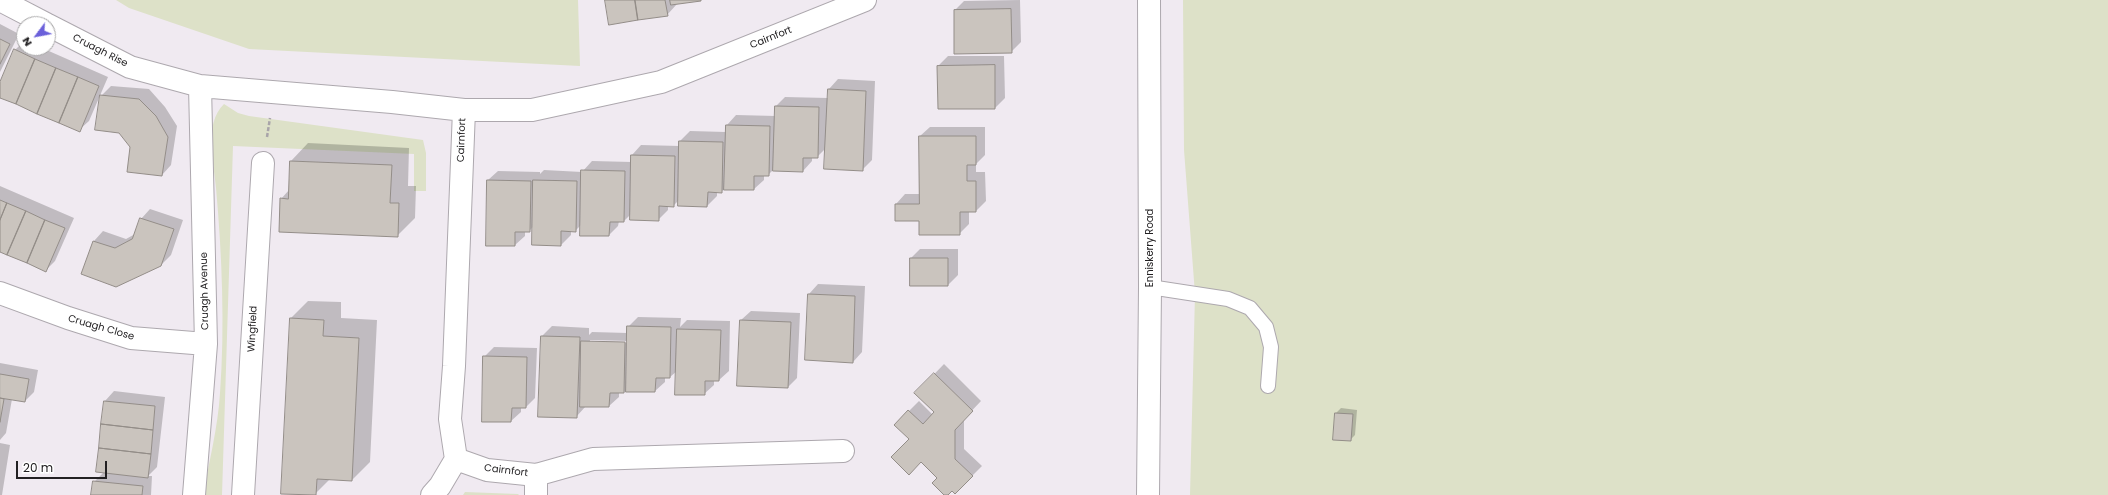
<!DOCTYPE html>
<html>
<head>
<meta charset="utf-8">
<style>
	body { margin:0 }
	#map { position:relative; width:2108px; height:495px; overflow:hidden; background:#f0eaf1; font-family:Poppins,sans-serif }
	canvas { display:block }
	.north { position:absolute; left:16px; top:16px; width:40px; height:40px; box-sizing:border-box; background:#fff; border:1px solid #a7a6a7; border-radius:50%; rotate:238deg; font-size:11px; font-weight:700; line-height:16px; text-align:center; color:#222022 }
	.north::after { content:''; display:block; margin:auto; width:14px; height:18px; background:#6b60da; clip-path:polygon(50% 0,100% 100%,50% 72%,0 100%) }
	.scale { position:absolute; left:16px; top:461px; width:91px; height:18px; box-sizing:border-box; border:2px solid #222022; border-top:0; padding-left:5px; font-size:12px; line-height:14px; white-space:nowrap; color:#222022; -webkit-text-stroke:3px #fff; paint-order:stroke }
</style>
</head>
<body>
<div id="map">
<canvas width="2108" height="495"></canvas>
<div class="north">N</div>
<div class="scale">20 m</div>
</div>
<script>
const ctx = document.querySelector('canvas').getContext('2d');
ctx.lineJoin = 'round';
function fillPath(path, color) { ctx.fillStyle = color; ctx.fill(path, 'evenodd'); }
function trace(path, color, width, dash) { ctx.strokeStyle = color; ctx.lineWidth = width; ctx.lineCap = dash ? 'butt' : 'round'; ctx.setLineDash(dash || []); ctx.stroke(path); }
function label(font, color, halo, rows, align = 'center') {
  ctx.font = font + ' Poppins,sans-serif'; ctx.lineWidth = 3; ctx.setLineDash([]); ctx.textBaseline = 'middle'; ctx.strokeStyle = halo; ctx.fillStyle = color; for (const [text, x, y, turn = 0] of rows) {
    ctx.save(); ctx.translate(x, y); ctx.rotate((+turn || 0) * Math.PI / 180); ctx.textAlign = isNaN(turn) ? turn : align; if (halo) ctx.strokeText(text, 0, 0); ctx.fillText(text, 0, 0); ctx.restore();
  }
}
const green = new Path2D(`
	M 116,0 L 578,0 L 580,66 L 249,49 L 129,8 Z
	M 1183,0 L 2108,0 L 2108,495 L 1190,495 L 1195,294 L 1184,150 Z
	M 224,104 L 238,113 L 249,116 L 423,140 L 426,153 L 426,191 L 414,191 L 414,154 L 233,146 L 222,495 L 203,495 C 209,462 218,427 220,393 C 225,328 222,254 216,188 C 214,161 203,125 224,104 Z
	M 465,492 L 518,494 L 519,495 L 463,495 Z`);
const shadow = new Path2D(`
	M 606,0 L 701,0 L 677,4 L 667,15 Z
	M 1020,0 L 1021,42 L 1011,52 L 955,10 L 964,1 Z
	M 0,24 L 19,34 L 0,72 Z
	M 24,41 L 24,48 L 42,48 L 108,77 L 89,121 L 79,130 L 0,97 L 0,85 L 15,50 Z
	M 948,56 L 1004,56 L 1005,98 L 995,108 L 938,66 Z
	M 838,79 L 875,81 L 872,160 L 862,170 L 826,148 L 817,157 L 812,157 L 812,161 L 803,171 L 773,170 L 768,175 L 764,175 L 764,180 L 754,189 L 724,189 L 721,192 L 717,191 L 717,196 L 707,206 L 679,200 L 673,206 L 668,205 L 668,210 L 658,220 L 631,214 L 624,221 L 619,221 L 618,226 L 609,235 L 581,225 L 575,231 L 571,231 L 571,235 L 561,245 L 533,227 L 529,231 L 525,231 L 525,236 L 515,245 L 488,180 L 498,171 L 540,172 L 540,174 L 544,170 L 582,172 L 592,161 L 632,162 L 632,155 L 641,145 L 680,146 L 680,141 L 690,131 L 726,132 L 727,125 L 736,115 L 776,116 L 776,106 L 785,97 L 828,98 L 829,89 Z
	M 111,86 L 149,89 L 165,107 L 177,126 L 171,165 L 162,175 L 131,147 L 101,96 Z
	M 930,127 L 985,127 L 985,155 L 976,164 L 976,172 L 985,172 L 986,201 L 976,211 L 969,211 L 969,224 L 959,234 L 920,220 L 896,220 L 896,204 L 905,194 L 920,194 L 920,136 Z
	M 308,143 L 409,148 L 408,186 L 416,186 L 415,218 L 397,236 L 281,199 L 289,190 L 291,161 Z
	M 0,186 L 74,218 L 55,261 L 45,271 L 0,251 Z
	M 150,209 L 183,220 L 171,255 L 161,265 L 82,273 L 94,241 L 103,231 L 126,239 L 135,234 L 141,219 Z
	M 920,249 L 958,249 L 958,275 L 948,285 L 911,285 L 911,258 Z
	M 818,284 L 865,286 L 862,352 L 853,362 L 809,294 Z
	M 308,301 L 341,302 L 341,318 L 377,320 L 370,462 L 352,480 L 331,478 L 315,494 L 291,318 Z
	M 751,311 L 800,313 L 797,378 L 788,387 L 741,320 Z
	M 638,317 L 681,318 L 680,327 L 687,320 L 730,321 L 729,371 L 719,380 L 714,380 L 714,385 L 704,394 L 677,371 L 670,377 L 665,377 L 665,382 L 655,391 L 619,392 L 619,397 L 609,406 L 586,406 L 576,417 L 542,336 L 552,326 L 589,328 L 589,335 L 592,332 L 628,333 L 628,327 ZM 590,340 L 630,341 L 630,343 L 590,342 Z
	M 494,347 L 537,348 L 535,398 L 526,407 L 521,407 L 521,412 L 511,421 L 484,357 Z
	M 0,363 L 38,370 L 34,392 L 25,401 L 12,399 L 6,433 L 0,440 Z
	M 944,364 L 981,401 L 964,419 L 964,449 L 982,466 L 955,493 L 952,489 L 946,495 L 939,478 L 910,439 L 895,425 L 919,401 L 933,415 L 935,412 L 916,393 Z
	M 114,391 L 165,397 L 157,467 L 148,476 L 152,476 L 151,495 L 93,495 L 94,482 L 104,472 L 105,401 Z
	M 1341,408 L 1357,410 L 1355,435 L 1350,440 L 1336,413 Z
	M 0,443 L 10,445 L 2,495 L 0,495 Z`);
const building = new Path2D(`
	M 605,0 L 635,0 L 638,20 L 609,25 Z
	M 635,0 L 665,0 L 668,16 L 638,20 Z
	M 670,0 L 701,0 L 701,1 L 671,5 Z
	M 1011,9 L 1012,53 L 954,54 L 954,10 Z
	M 0,39 L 10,44 L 0,64 Z
	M 14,49 L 35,59 L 16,104 L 0,98 L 0,82 Z
	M 35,59 L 56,68 L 37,114 L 16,104 Z
	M 995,65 L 995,109 L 938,109 L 937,66 Z
	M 56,68 L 78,77 L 59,123 L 37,114 Z
	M 78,77 L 99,86 L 80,132 L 59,123 Z
	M 828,89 L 866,91 L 863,171 L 824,169 Z
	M 100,95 L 139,99 L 156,116 L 168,137 L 162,176 L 127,172 L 130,147 L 119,133 L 95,130 Z
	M 775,106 L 819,107 L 818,158 L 803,158 L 803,172 L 773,171 Z
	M 726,125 L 770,126 L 769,176 L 754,176 L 754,190 L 724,190 Z
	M 919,136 L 976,136 L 976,165 L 967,165 L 967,181 L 976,181 L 976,212 L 960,212 L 960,235 L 919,235 L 919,221 L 895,221 L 895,204 L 919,204 Z
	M 679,141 L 723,142 L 722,193 L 708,192 L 707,207 L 678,206 Z
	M 631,155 L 675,156 L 674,207 L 659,206 L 659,221 L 630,220 Z
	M 290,161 L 392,165 L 390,203 L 399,203 L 398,237 L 279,232 L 280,198 L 288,199 Z
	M 581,170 L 625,171 L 624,222 L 610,222 L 609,236 L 580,236 Z
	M 487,180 L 531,181 L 530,232 L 515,232 L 515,246 L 486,246 Z
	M 533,180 L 577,181 L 576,232 L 561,231 L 561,246 L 532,245 Z
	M 0,200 L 7,203 L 0,220 Z
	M 7,203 L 26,211 L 7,255 L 0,252 L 0,220 Z
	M 26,211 L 45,220 L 27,263 L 7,255 Z
	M 140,218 L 174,229 L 161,266 L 116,287 L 81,274 L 93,241 L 115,248 L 132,239 Z
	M 45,220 L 65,228 L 46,272 L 27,263 Z
	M 910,258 L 948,258 L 948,286 L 910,286 Z
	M 808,294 L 855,296 L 853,363 L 805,360 Z
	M 290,318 L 324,320 L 323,336 L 359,338 L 352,481 L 317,479 L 316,495 L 281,494 Z
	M 740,320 L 791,322 L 788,388 L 737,386 Z
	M 627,326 L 671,327 L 670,378 L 656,378 L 655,392 L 626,392 Z
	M 677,329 L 721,330 L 719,381 L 705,381 L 705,395 L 675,395 Z
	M 541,336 L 580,337 L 577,418 L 538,417 Z
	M 581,341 L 625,342 L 624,393 L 610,393 L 609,407 L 580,407 Z
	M 483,356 L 527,357 L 526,408 L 512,408 L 511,422 L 482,422 Z
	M 934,373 L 973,411 L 955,430 L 955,459 L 973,476 L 955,494 L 952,491 L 948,495 L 944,495 L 932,483 L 937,478 L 921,462 L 909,475 L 891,457 L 909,439 L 894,425 L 908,410 L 923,424 L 934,412 L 914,393 Z
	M 0,374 L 29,379 L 25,402 L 0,398 Z
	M 0,398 L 4,399 L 0,422 Z
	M 104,401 L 155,406 L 153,430 L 101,424 Z
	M 1335,413 L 1353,414 L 1351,441 L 1333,440 Z
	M 101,424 L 153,430 L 151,454 L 99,448 Z
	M 99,448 L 151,454 L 148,478 L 96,472 Z
	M 93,481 L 143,486 L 142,495 L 91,495 Z`);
const path = new Path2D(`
	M 267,137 L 270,118`);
const lane = new Path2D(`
	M 1150,287 L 1228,299 L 1250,308 L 1266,327 L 1271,347 L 1268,386`);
const street = new Path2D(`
	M 0,0 L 46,24
	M 48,25 L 130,67 L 200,86 L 392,102 L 464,110 L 532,110 L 661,82 L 865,0
	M 464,110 L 454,366 L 450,419 L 456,459 L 487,470 L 536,475 L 536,495
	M 0,293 L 68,318 L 131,338 L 206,344
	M 536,475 L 593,459 L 843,451
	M 194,495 L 206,344 L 200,86
	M 243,495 L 263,163
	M 432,495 L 440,486 L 456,459`);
const secondary = new Path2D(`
	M 1148,495 L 1150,287 L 1149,0`);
const streetNames = [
	["Cairnfort",771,38,-22],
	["Cruagh Rise",100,51,27],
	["Cairnfort",462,140,-88],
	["Enniskerry Road",1150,248,-90],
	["Cruagh Avenue",205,291,-91],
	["Cruagh Close",101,328,16],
	["Wingfield",253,329,-87],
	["Cairnfort",506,471,7]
];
fillPath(green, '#dde1c8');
fillPath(shadow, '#0003');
fillPath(building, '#cac4be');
trace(building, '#938d88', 1);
trace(lane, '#ada8ae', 16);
trace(street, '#ada8ae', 24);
trace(secondary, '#ada8ae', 24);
trace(path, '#a8a4a9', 2.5, [4, 2]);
trace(lane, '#fff', 14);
trace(street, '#fff', 22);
trace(secondary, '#fff', 22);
label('10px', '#222022', '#fff', streetNames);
</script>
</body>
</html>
